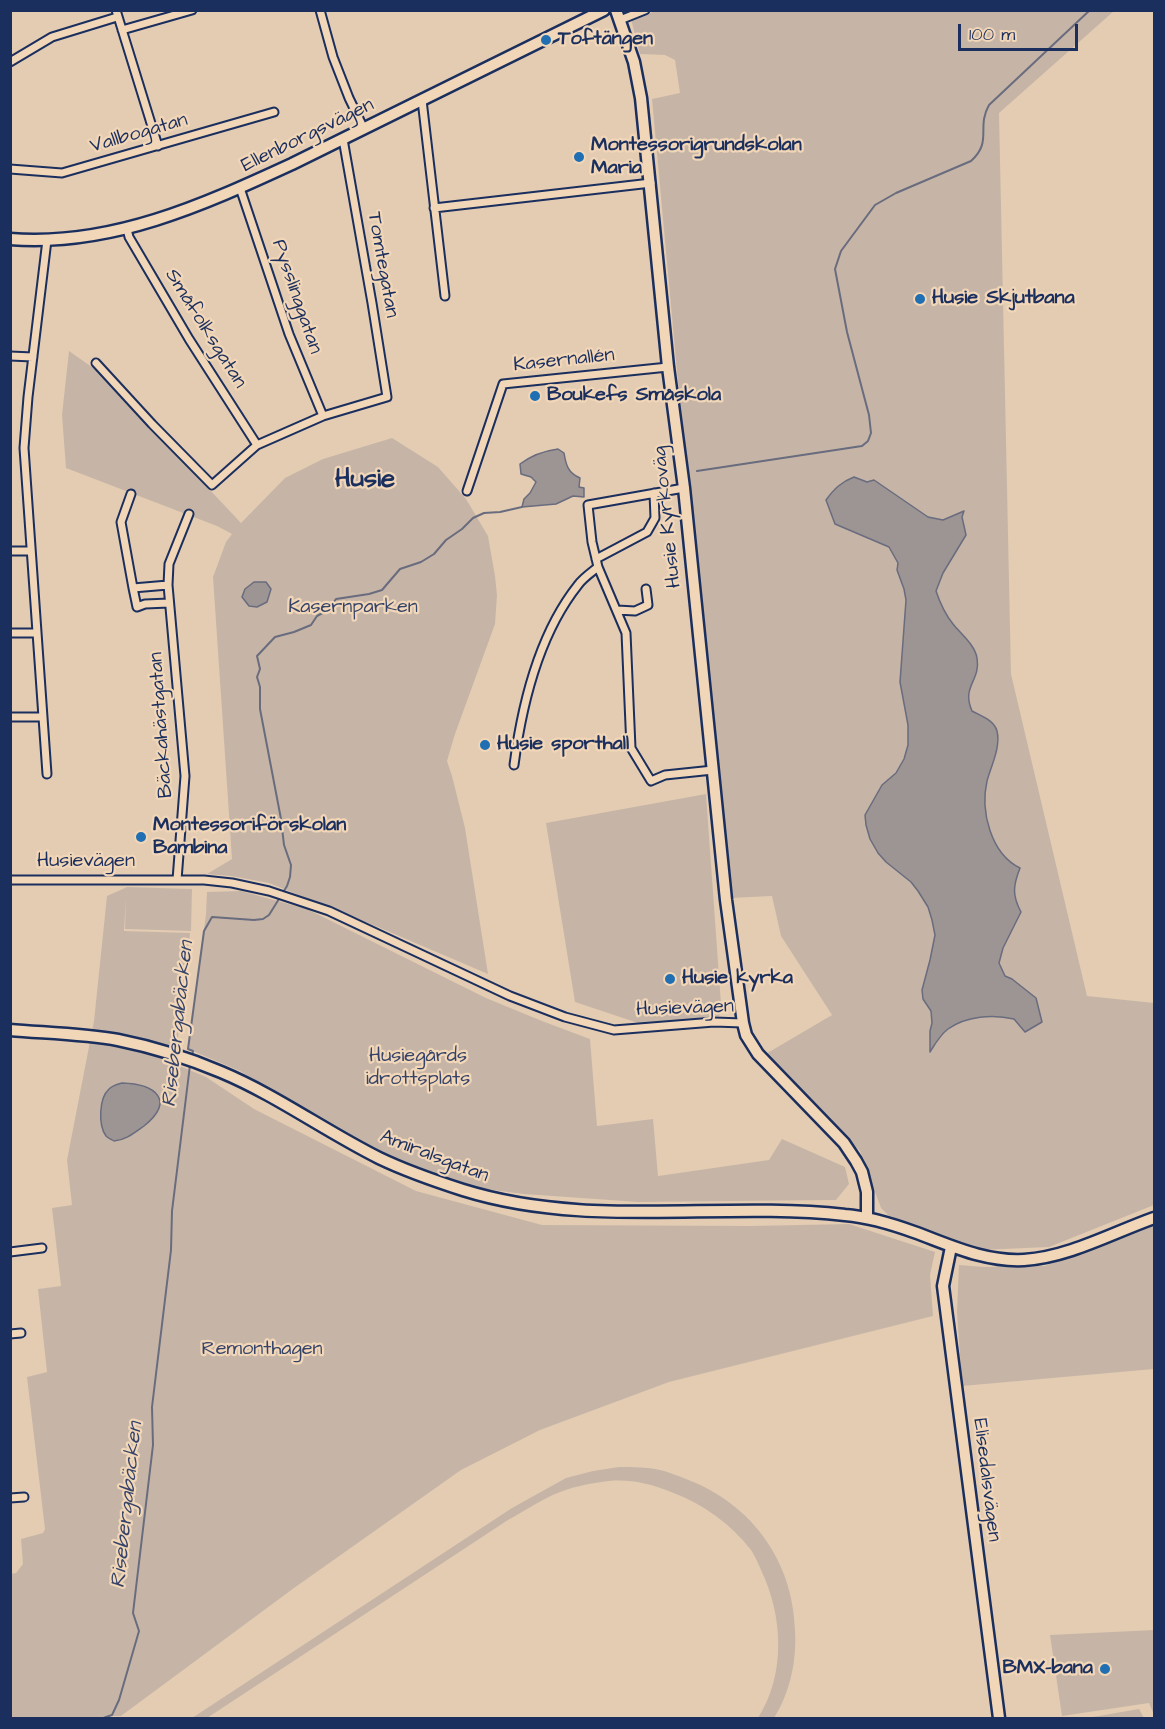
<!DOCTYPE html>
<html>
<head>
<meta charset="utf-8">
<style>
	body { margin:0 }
	#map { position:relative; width:1165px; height:1729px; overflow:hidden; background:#e4ccb3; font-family:"Architects Daughter",sans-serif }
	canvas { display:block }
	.frame { position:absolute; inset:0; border:12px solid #1b2f5e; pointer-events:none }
	.scale { position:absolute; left:958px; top:24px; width:120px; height:27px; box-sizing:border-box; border:3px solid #1b2f5e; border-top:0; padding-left:8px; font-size:18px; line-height:21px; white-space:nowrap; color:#1b2f5e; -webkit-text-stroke:4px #f1d6b8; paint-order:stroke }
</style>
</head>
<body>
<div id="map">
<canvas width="1165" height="1729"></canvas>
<div class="frame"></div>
<div class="scale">100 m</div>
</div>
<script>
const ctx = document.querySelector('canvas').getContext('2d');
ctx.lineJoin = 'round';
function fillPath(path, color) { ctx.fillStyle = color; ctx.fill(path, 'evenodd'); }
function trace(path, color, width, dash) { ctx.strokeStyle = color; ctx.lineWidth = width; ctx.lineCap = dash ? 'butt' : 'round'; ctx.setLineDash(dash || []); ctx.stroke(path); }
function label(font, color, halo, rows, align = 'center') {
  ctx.font = font + ' "Architects Daughter",sans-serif'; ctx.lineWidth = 4.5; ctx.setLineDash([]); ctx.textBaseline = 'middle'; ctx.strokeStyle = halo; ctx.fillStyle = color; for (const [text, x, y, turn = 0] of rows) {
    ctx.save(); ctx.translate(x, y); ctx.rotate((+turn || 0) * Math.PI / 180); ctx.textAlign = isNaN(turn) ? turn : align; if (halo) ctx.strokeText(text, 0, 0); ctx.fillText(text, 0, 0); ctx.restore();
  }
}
const green = new Path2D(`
	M 659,10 L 1114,11 L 999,113 L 1011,674 L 1087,996 L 1154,1003 L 1154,1205 L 1049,1247 L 981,1250 L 889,1216 L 881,1208 L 860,1151 L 764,1055 L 832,1015 L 781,936 L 772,896 L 730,898 L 711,742 L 652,99 L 680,93 L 675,60 L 665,55 L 640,54 L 631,19 Z
	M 69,351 L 99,372 L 241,523 L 285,478 L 323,459 L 392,438 L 438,467 L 466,499 L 488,536 L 495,576 L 497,595 L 495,624 L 455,734 L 447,761 L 452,776 L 465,828 L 488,974 L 378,927 L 269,883 L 231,876 L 207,874 L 232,859 L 213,577 L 226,542 L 232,534 L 217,526 L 66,468 L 62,415 Z
	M 706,794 L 721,1004 L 723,1010 L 719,1016 L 644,1025 L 575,1002 L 546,823 Z
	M 127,887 L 192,889 L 191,931 L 125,929 L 126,898 L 124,931 L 190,933 L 175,1064 L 206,1077 L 254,1109 L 416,1191 L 542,1225 L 751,1226 L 849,1224 L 935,1252 L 930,1275 L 933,1316 L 669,1382 L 540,1430 L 461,1470 L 294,1588 L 121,1716 L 104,1716 L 101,1718 L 11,1718 L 10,1574 L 16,1573 L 23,1564 L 21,1539 L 43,1533 L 45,1529 L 27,1377 L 47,1372 L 38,1289 L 61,1286 L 52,1208 L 72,1205 L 67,1160 L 94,1021 L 107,896 Z
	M 241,891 L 307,909 L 486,998 L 542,1021 L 590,1039 L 597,1126 L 653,1119 L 658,1176 L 769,1160 L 782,1139 L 845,1167 L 849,1184 L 836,1200 L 638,1202 L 524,1194 L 468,1187 L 381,1155 L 240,1071 L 188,1049 L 206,914 L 207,892 Z
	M 1154,1225 L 1154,1369 L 962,1386 L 957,1312 L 959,1265 L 984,1267 L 1045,1266 Z
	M 619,1467 C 633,1467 647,1467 660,1470 C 669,1472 678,1476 686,1479 C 752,1504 793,1561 795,1630 C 797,1660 790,1693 774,1718 L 758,1718 C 786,1674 783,1616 761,1570 C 758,1563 755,1556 751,1550 C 730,1523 703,1504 671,1492 C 651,1484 631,1479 609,1481 C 593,1483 575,1486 560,1492 C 542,1499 525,1511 508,1520 L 207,1718 L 192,1718 L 512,1508 L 566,1478 L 593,1471 Z
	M 1154,1630 L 1154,1715 L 1149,1703 L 1062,1716 L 1050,1635 Z
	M 1139,1709 L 1144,1718 L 1086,1718 L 1087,1718 Z`);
const water = new Path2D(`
	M 558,449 L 564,453 C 566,465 568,473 580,478 L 579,487 L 584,488 L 584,497 L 573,496 L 556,504 L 522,507 L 524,499 L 530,493 L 536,482 L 531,477 L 521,474 L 520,464 C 532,455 543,451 558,449 Z
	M 854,477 L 867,482 L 874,480 L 928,517 L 943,520 L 964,511 L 962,517 L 966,535 L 943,573 L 936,591 C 940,603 945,614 953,624 C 961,634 975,645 977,658 C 981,681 961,686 972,711 C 981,716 994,720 997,731 C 1001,747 991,766 987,781 C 980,811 991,854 1020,868 C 1013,886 1012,895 1021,912 L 1003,948 L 999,963 L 1005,976 L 1012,979 L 1036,998 L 1042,1022 L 1025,1032 L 1014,1019 C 993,1014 966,1016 948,1029 C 940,1035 935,1044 930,1052 L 930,1031 L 932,1023 L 931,1011 L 923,999 L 922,990 L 930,960 L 935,935 L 932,920 L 928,907 L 918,891 L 911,882 L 886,862 L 878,853 L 870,839 L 866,825 L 865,815 L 882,785 L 896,773 L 904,759 L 908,745 L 908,725 L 900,682 L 906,600 L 904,589 L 897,570 L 898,563 L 889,547 L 835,524 L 826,500 C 834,489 841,482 854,477 Z
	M 254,582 L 266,582 L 271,589 L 267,602 L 257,607 L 249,606 L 242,597 L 245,589 Z
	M 122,1083 C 155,1084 176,1100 144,1126 C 134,1133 126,1140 114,1141 C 111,1139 109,1139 106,1136 C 98,1125 99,1098 109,1089 C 112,1086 118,1084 122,1083 Z`);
const stream = new Path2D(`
	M 697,471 L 862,446 L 868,441 L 871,433 L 869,415 L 847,332 L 835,269 L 841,251 L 875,205 L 896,193 L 971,161 C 993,141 976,128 989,105 L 1090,10
	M 192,1056 L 193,1051 L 188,1049 L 204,931 L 212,917 L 254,920 L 263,919 L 269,915 L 287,886 L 290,877 L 291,865 L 284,845 L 281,819 L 260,709 L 260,687 L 257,677 L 260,669 L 257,656 L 275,637 L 294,632 L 311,625 L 317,616 L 328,610 L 336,599 L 369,594 L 382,590 L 400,569 L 421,562 L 434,554 L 446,540 L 462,529 L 473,518 L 484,513 L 500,512 L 522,507
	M 103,1718 L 112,1715 L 119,1700 L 139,1631 L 133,1613 L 153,1445 L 152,1407 L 171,1250 L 172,1211 L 190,1065`);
const street = new Path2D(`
	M 116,10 L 158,146
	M 320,10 L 333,57 L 349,98 L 364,129
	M 620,20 L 645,10
	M 122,30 L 192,10
	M 10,62 L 52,37 L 117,17
	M 422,100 L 445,296
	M 10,169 L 62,173 L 274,112
	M 240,188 L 289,334 L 323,416
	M 434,208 L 651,183
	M 127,229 L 129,237 L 189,339 L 257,445
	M 47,240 L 28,397 L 24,448 L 47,774
	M 10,356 L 33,357
	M 96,363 L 152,424 L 212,485 L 257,445 L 323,416 L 387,397 L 372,303 L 343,139
	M 684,488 L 588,505 L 592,542 L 598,567 L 626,633 L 631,748 L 651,781 L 665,775 L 713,770
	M 467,491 L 503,384 L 668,367
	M 131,494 L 121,522 L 133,588
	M 10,551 L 31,551
	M 596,559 L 647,532 L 655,518 L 654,493
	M 168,585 L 169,564 L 189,514
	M 169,603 L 145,604 L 137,607 L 133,588 L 168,585 L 185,776 L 177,880
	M 617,610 L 635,611 L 648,605 L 646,589
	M 10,633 L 37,633
	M 10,717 L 43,717
	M 514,765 C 522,704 539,634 578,585 C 583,578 592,572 598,567
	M 10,880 L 204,880 L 232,883 L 269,891 L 329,911 L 510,996 L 565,1017 L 614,1030 L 714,1022 L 743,1023
	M 10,1252 L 42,1248
	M 10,1334 L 21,1333
	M 10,1498 L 24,1497`);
const secondary = new Path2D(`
	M 616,10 L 634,62 L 641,98 L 668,367 L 684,488 L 726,900 L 743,1023 L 746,1035 L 758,1054 L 844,1143 L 856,1161 L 862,1172 L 867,1192 L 867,1218
	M 10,239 C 111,247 203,205 292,164 L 604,10
	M 10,1030 C 45,1033 85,1034 118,1040 C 153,1047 188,1058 221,1072 C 276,1095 325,1131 379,1158 C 406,1171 435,1181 463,1190 C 588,1229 717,1201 845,1215 C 869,1217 892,1224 914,1232 C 950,1245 984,1262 1024,1260 C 1069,1257 1112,1233 1154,1218
	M 951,1247 L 943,1286 L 999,1718`);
const markers = [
	[546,40,6,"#1f6fb2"],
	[579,157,6,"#1f6fb2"],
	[920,299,6,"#1f6fb2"],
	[535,396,6,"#1f6fb2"],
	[485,745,6,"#1f6fb2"],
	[141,837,6,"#1f6fb2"],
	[670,979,6,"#1f6fb2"],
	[1105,1669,6,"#1f6fb2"]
];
const poiNames = [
	["Toftängen",558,40],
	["Montessorigrundskolan",591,146],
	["Maria",591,169],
	["Husie Skjutbana",932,299],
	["Boukefs Småskola",547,396],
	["Husie sporthall",497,745],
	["Montessoriförskolan",153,826],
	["Bambina",153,849],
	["Husie kyrka",682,979],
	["BMX-bana",1093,1669,"right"]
];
const streetNames = [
	["Vallbogatan",139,134,-16],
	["Ellenborgsvägen",308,136,-26],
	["Tomtegatan",382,265,80],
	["Pysslinggatan",296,297,71],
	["Småfolksgatan",205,329,58],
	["Kasernallén",564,361,-6],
	["Husie Kyrkoväg",668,517,-96],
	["Bäckahästgatan",162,725,-94],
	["Husievägen",86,862],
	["Husievägen",685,1009,-2],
	["Amiralsgatan",434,1157,21],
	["Elisedalsvägen",986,1480,83]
];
const parkNames = [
	["Kasernparken",353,608],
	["Husiegårds",418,1057],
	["idrottsplats",418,1080],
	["Remonthagen",262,1350]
];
const waterNames = [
	["Risebergabäcken",179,1024,-84],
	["Risebergabäcken",128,1505,-84]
];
const districtNames = [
	["Husie",365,481]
];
fillPath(green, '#c6b5a6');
fillPath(water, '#9d9494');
trace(water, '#696c7e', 1.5);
trace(stream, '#696c7e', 2);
trace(street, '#1b2f5e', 11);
trace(secondary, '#1b2f5e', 15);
trace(street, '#f1d6b8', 7);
trace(secondary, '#f1d6b8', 10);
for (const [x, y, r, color] of markers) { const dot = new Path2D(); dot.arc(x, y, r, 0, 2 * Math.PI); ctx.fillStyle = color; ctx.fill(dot); trace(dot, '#f1d6b8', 2); }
label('bold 20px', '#1b2f5e', '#f1d6b8', poiNames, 'left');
label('20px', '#1b2f5e', '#f1d6b8', streetNames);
label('20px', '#354369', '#f1d6b8', parkNames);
label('italic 21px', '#354369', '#f1d6b8', waterNames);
label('bold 26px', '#1b2f5e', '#f1d6b8', districtNames);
</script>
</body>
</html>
